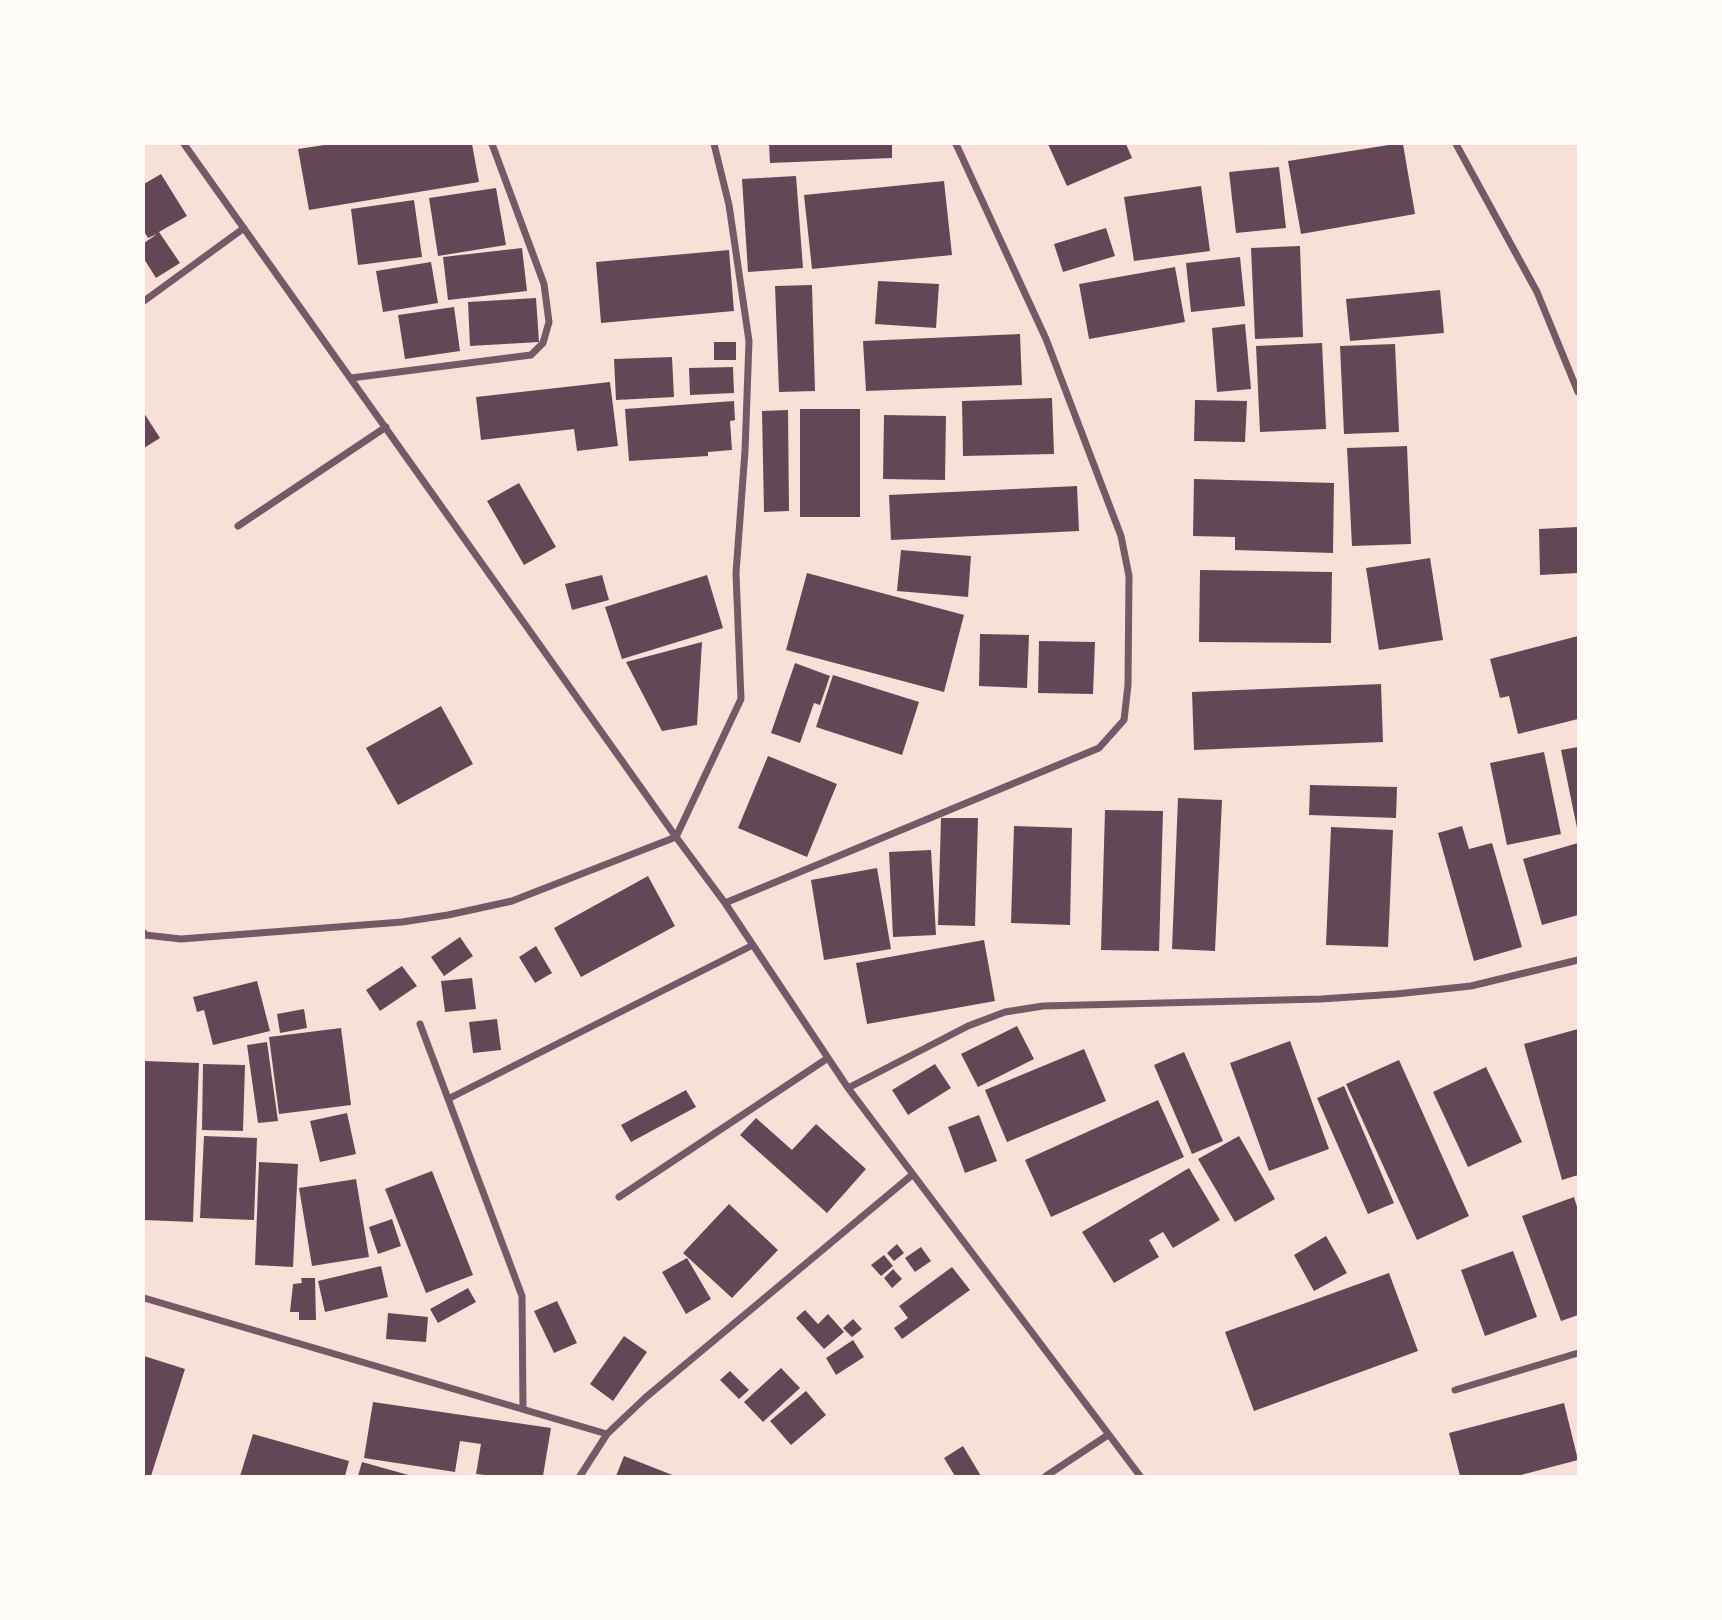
<!DOCTYPE html>
<html>
<head>
<meta charset="utf-8">
<style>
	body { margin:0 }
	#map { position:relative; width:1722px; height:1620px; overflow:hidden; background:#f7e1d7; font-family:Cabin,sans-serif }
	canvas { display:block }
	.frame { position:absolute; inset:0; border:145px solid #fffaf5; pointer-events:none }
</style>
</head>
<body>
<div id="map">
<canvas width="1722" height="1620"></canvas>
<div class="frame"></div>
</div>
<script>
const ctx = document.querySelector('canvas').getContext('2d');
ctx.lineJoin = 'round';
function fillPath(path, color) { ctx.fillStyle = color; ctx.fill(path, 'evenodd'); }
function trace(path, color, width, dash) { ctx.strokeStyle = color; ctx.lineWidth = width; ctx.lineCap = dash ? 'butt' : 'round'; ctx.setLineDash(dash || []); ctx.stroke(path); }
const building = new Path2D(`
	M 331,144 L 472,144 L 479,182 L 309,210 L 298,149 Z
	M 769,144 L 892,144 L 892,158 L 770,163 Z
	M 1048,144 L 1126,144 L 1132,158 L 1067,186 Z
	M 1395,144 L 1403,144 L 1415,214 L 1301,234 L 1288,161 Z
	M 1279,167 L 1286,228 L 1236,233 L 1229,172 Z
	M 161,174 L 187,216 L 159,232 L 180,263 L 156,278 L 144,259 L 144,243 L 157,234 L 148,238 L 144,231 L 144,184 Z
	M 796,176 L 803,268 L 748,272 L 742,179 Z
	M 944,181 L 952,255 L 812,269 L 804,195 Z
	M 1201,186 L 1210,251 L 1134,261 L 1124,197 Z
	M 496,188 L 506,245 L 438,256 L 429,198 Z
	M 414,200 L 422,257 L 358,265 L 351,209 Z
	M 1106,228 L 1115,256 L 1063,272 L 1054,244 Z
	M 1300,246 L 1303,337 L 1255,339 L 1251,248 Z
	M 522,248 L 527,291 L 448,300 L 443,257 Z
	M 729,250 L 734,311 L 601,323 L 596,262 Z
	M 1240,257 L 1245,306 L 1191,312 L 1186,263 Z
	M 431,262 L 438,303 L 383,312 L 376,271 Z
	M 1175,267 L 1185,322 L 1089,339 L 1079,284 Z
	M 878,281 L 939,284 L 936,328 L 875,324 Z
	M 812,285 L 815,391 L 779,392 L 775,286 Z
	M 1440,290 L 1444,333 L 1350,341 L 1346,299 Z
	M 536,298 L 539,342 L 470,346 L 468,302 Z
	M 454,307 L 460,351 L 405,359 L 398,315 Z
	M 1245,324 L 1251,389 L 1217,392 L 1212,328 Z
	M 1020,334 L 1022,385 L 866,391 L 863,341 Z
	M 714,342 L 736,342 L 736,360 L 714,360 Z
	M 1322,343 L 1326,429 L 1260,432 L 1256,346 Z
	M 1395,344 L 1399,432 L 1344,434 L 1340,346 Z
	M 672,357 L 674,397 L 616,400 L 614,359 Z
	M 733,367 L 734,393 L 690,395 L 689,368 Z
	M 610,382 L 618,446 L 577,451 L 574,429 L 481,440 L 476,397 Z
	M 1052,398 L 1054,454 L 963,456 L 962,401 Z
	M 1195,400 L 1247,401 L 1245,442 L 1194,441 Z
	M 734,401 L 735,420 L 730,421 L 732,450 L 708,452 L 708,456 L 629,461 L 625,409 Z
	M 800,409 L 860,409 L 860,517 L 800,517 Z
	M 788,410 L 789,511 L 764,512 L 762,411 Z
	M 144,413 L 160,438 L 144,448 Z
	M 884,415 L 946,416 L 945,480 L 883,479 Z
	M 1407,446 L 1411,544 L 1352,546 L 1347,448 Z
	M 1194,479 L 1334,483 L 1333,553 L 1235,550 L 1235,537 L 1193,536 Z
	M 519,483 L 556,547 L 524,565 L 487,501 Z
	M 1077,486 L 1079,531 L 891,540 L 889,495 Z
	M 1578,527 L 1578,573 L 1540,575 L 1539,529 Z
	M 901,550 L 971,556 L 968,597 L 897,591 Z
	M 1430,558 L 1443,640 L 1379,650 L 1366,568 Z
	M 1200,570 L 1332,572 L 1331,643 L 1199,642 Z
	M 807,573 L 964,615 L 944,692 L 786,650 Z
	M 602,575 L 609,600 L 572,610 L 565,584 Z
	M 707,575 L 723,628 L 622,659 L 605,607 Z
	M 980,634 L 1029,635 L 1027,688 L 979,686 Z
	M 1578,636 L 1578,719 L 1518,734 L 1509,696 L 1500,698 L 1490,659 Z
	M 1039,641 L 1095,642 L 1093,694 L 1038,693 Z
	M 702,642 L 697,725 L 662,731 L 626,662 Z
	M 795,663 L 830,676 L 820,705 L 814,703 L 800,743 L 771,733 Z
	M 833,675 L 919,702 L 902,755 L 816,727 Z
	M 1381,684 L 1383,742 L 1194,750 L 1192,692 Z
	M 441,706 L 473,764 L 398,805 L 366,748 Z
	M 1578,747 L 1578,828 L 1577,828 L 1561,750 Z
	M 1544,752 L 1561,834 L 1507,845 L 1490,763 Z
	M 768,756 L 837,784 L 807,857 L 738,828 Z
	M 1310,785 L 1397,787 L 1396,818 L 1309,815 Z
	M 1178,798 L 1222,800 L 1215,951 L 1172,949 Z
	M 1105,810 L 1163,811 L 1159,951 L 1101,950 Z
	M 941,818 L 978,818 L 975,926 L 938,925 Z
	M 1014,826 L 1072,828 L 1070,925 L 1011,923 Z
	M 1462,826 L 1469,849 L 1492,843 L 1522,947 L 1474,961 L 1438,833 Z
	M 1331,827 L 1393,830 L 1388,947 L 1326,945 Z
	M 1578,843 L 1578,915 L 1542,925 L 1523,859 Z
	M 931,850 L 936,935 L 893,937 L 889,852 Z
	M 877,868 L 891,949 L 824,960 L 811,880 Z
	M 648,876 L 675,926 L 581,977 L 554,928 Z
	M 460,937 L 473,956 L 444,976 L 431,957 Z
	M 984,940 L 995,1001 L 867,1024 L 856,963 Z
	M 536,946 L 552,973 L 535,983 L 519,957 Z
	M 402,966 L 417,986 L 380,1011 L 366,990 Z
	M 472,978 L 476,1009 L 445,1012 L 441,981 Z
	M 257,981 L 270,1031 L 213,1045 L 204,1010 L 197,1012 L 193,997 Z
	M 304,1009 L 307,1028 L 280,1033 L 277,1014 Z
	M 497,1019 L 501,1050 L 473,1053 L 469,1022 Z
	M 1017,1026 L 1034,1059 L 978,1087 L 961,1054 Z
	M 341,1028 L 351,1105 L 279,1114 L 269,1037 Z
	M 1578,1029 L 1578,1175 L 1562,1180 L 1524,1044 Z
	M 1290,1041 L 1329,1149 L 1269,1171 L 1230,1063 Z
	M 267,1042 L 278,1121 L 258,1123 L 247,1045 Z
	M 1084,1049 L 1106,1101 L 1007,1142 L 985,1090 Z
	M 1184,1052 L 1223,1141 L 1192,1154 L 1154,1065 Z
	M 1399,1060 L 1469,1216 L 1417,1240 L 1346,1084 Z
	M 144,1061 L 199,1063 L 193,1222 L 144,1220 Z
	M 203,1064 L 245,1065 L 243,1131 L 202,1130 Z
	M 935,1064 L 951,1088 L 908,1115 L 892,1090 Z
	M 1486,1067 L 1522,1142 L 1468,1167 L 1433,1092 Z
	M 1344,1086 L 1394,1203 L 1368,1214 L 1317,1098 Z
	M 686,1090 L 696,1107 L 631,1142 L 621,1125 Z
	M 1158,1100 L 1184,1157 L 1051,1217 L 1025,1160 Z
	M 347,1113 L 356,1154 L 320,1162 L 310,1121 Z
	M 979,1115 L 997,1161 L 965,1173 L 948,1127 Z
	M 756,1118 L 792,1150 L 816,1124 L 866,1169 L 827,1213 L 740,1135 Z
	M 204,1136 L 257,1138 L 254,1220 L 200,1218 Z
	M 1239,1136 L 1275,1199 L 1235,1222 L 1198,1159 Z
	M 259,1162 L 298,1164 L 293,1267 L 255,1265 Z
	M 1189,1168 L 1220,1220 L 1173,1248 L 1163,1232 L 1149,1240 L 1159,1257 L 1114,1283 L 1082,1232 Z
	M 432,1171 L 473,1275 L 426,1293 L 385,1189 Z
	M 356,1179 L 369,1257 L 312,1266 L 299,1188 Z
	M 1574,1197 L 1578,1210 L 1578,1315 L 1561,1321 L 1522,1216 Z
	M 729,1204 L 778,1250 L 732,1298 L 683,1253 Z
	M 392,1219 L 401,1246 L 378,1254 L 369,1227 Z
	M 1326,1236 L 1347,1273 L 1314,1291 L 1294,1255 Z
	M 897,1244 L 904,1253 L 894,1261 L 887,1253 Z
	M 921,1247 L 931,1261 L 915,1272 L 905,1258 Z
	M 1513,1251 L 1537,1317 L 1485,1336 L 1461,1270 Z
	M 884,1255 L 893,1266 L 881,1276 L 871,1265 Z
	M 687,1258 L 711,1299 L 686,1314 L 662,1272 Z
	M 381,1266 L 388,1297 L 325,1312 L 318,1281 Z
	M 952,1267 L 970,1290 L 902,1339 L 894,1328 L 908,1318 L 899,1306 Z
	M 893,1269 L 902,1279 L 892,1288 L 884,1278 Z
	M 1389,1273 L 1418,1351 L 1254,1411 L 1225,1332 Z
	M 301,1278 L 315,1278 L 316,1320 L 299,1320 L 299,1312 L 290,1312 L 293,1284 L 302,1283 Z
	M 468,1288 L 476,1302 L 438,1323 L 430,1309 Z
	M 557,1301 L 577,1343 L 554,1353 L 534,1311 Z
	M 805,1310 L 818,1324 L 828,1314 L 844,1332 L 824,1349 L 796,1318 Z
	M 388,1313 L 428,1317 L 426,1342 L 386,1339 Z
	M 853,1319 L 862,1329 L 852,1337 L 843,1328 Z
	M 624,1336 L 647,1352 L 613,1401 L 590,1384 Z
	M 853,1340 L 864,1357 L 836,1375 L 826,1358 Z
	M 144,1356 L 185,1369 L 151,1476 L 144,1476 Z
	M 781,1368 L 800,1388 L 763,1422 L 744,1402 Z
	M 730,1371 L 749,1390 L 739,1399 L 720,1380 Z
	M 806,1391 L 826,1415 L 791,1445 L 770,1421 Z
	M 373,1402 L 551,1428 L 543,1476 L 494,1476 L 476,1474 L 481,1444 L 460,1441 L 455,1472 L 364,1458 Z
	M 1564,1403 L 1578,1460 L 1517,1476 L 1460,1476 L 1449,1433 Z
	M 253,1434 L 349,1461 L 345,1476 L 240,1476 Z
	M 963,1446 L 981,1476 L 955,1476 L 944,1458 Z
	M 624,1456 L 675,1476 L 616,1476 Z
	M 362,1462 L 412,1476 L 358,1476 Z`);
const minor = new Path2D(`
	M 184,144 L 676,837 L 725,903 L 848,1088 L 1140,1476
	M 1456,144 L 1537,292 L 1578,392
	M 144,301 L 244,228
	M 351,378 L 531,355 L 543,343 L 549,322 L 544,284 L 492,144
	M 238,526 L 386,427
	M 725,903 L 1099,748 L 1124,720 L 1128,685 L 1129,576 L 1121,536 L 1046,339 L 956,144
	M 144,933 L 145,935 L 181,939 L 402,922 L 448,915 L 512,901 L 676,837 L 741,699 L 736,573 L 745,451 L 749,341 L 729,205 L 714,144
	M 420,1024 L 522,1296 L 523,1409
	M 848,1088 L 968,1026 L 1005,1012 L 1043,1006 L 1321,999 L 1396,994 L 1471,986 L 1578,960
	M 448,1099 L 753,945
	M 619,1197 L 828,1058
	M 144,1298 L 607,1434
	M 1455,1390 L 1578,1353
	M 580,1476 L 607,1434 L 645,1398 L 912,1175
	M 1046,1476 L 1108,1435`);
fillPath(building, '#644757');
trace(minor, '#755966', 7);
</script>
</body>
</html>
